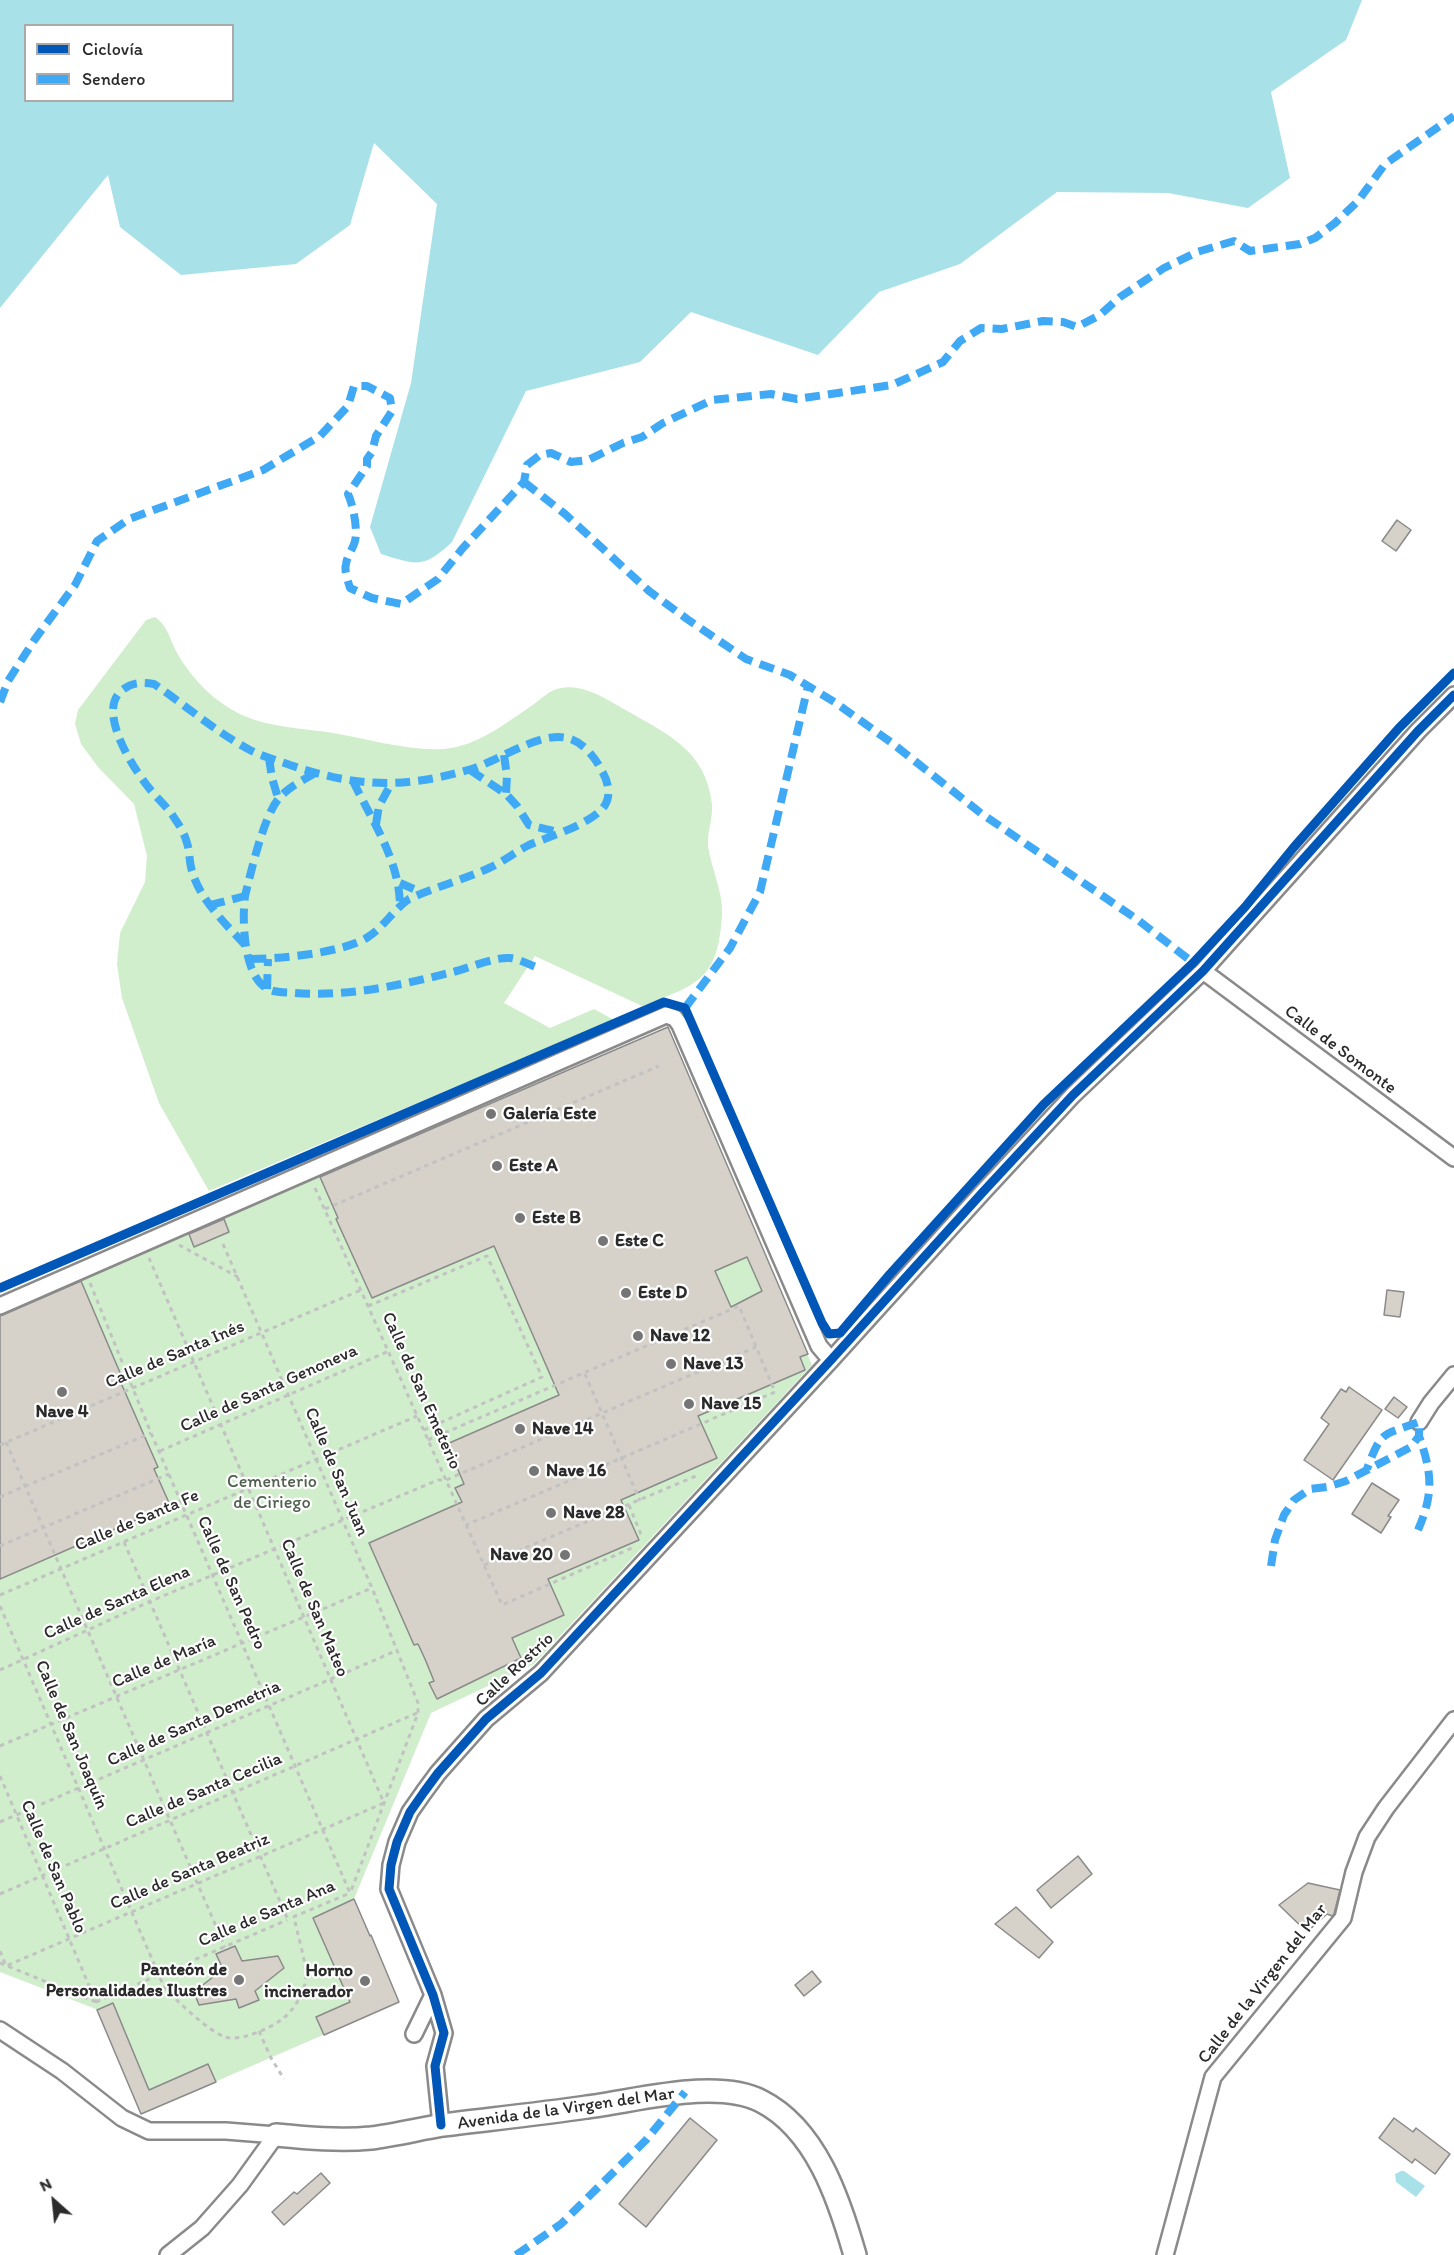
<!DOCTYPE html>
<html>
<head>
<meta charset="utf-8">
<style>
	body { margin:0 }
	#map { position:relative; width:1454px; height:2255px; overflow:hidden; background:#fff; font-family:Itim,sans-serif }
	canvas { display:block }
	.legend { position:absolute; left:24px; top:24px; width:210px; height:78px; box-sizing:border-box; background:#fff; border:2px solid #aaa; margin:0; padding:8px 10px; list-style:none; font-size:18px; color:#2b2b2b }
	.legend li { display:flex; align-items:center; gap:12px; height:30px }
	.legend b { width:30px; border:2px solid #aaa }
	.north { position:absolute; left:24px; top:2171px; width:60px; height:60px; -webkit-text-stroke:4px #fff; paint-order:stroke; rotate:333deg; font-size:16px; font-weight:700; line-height:24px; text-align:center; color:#2b2b2b }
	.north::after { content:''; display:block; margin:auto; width:21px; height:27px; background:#2b2b2b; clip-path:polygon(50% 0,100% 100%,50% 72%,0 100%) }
</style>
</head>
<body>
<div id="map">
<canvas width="1454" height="2255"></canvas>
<ul class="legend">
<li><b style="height:8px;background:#0057b8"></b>Ciclovía</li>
<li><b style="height:8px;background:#3fa9f5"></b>Sendero</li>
</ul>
<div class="north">N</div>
</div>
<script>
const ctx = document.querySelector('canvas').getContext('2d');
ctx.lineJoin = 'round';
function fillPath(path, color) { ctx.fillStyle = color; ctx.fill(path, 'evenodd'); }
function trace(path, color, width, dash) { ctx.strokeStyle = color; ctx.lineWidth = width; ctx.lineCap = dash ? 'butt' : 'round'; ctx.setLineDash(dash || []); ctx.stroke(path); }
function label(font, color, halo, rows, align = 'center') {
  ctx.font = font + ' Itim,sans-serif'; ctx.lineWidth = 4.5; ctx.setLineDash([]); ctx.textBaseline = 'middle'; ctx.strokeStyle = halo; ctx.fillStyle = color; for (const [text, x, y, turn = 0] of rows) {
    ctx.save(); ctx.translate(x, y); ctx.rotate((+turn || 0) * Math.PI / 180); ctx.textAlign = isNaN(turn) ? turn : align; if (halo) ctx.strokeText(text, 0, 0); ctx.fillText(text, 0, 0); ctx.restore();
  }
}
const green = new Path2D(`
	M 155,617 C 167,625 170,639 176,651 C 193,682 221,709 255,720 C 280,728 308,729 333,733 C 367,739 409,751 443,749 C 476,747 508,722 534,704 C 541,699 549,691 557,689 C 580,682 603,697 622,708 C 665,733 706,749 712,804 C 713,819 707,832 708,846 C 711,868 723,891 722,914 C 718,980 699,984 642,1006 L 535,956 L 504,1003 L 550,1028 L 594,1009 L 614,1020 L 209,1191 L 159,1103 L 122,998 L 117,964 L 120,933 L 145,882 L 147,856 L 134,804 L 98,767 L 81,744 L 75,724 L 78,710 L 146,620 Z
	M 668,1027 L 812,1365 L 534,1664 L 431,1713 L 354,1899 L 381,1958 L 380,1959 L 399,2002 L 141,2114 L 96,2009 L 0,1972 L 0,1313 Z`);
const water = new Path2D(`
	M 0,0 L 1362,0 L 1346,40 L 1271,92 L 1290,178 L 1248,208 L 1168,193 L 1057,192 L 960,264 L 879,292 L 818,355 L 691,312 L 640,362 L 526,391 L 452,542 C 423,569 417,565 381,554 L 370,527 L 411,383 L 437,204 L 374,143 L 350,225 L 296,264 L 181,275 L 120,227 L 108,175 L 0,308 ZM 26,26 L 232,26 L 232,100 L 26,100 Z
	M 1401,2171 L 1404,2171 L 1425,2186 L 1416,2197 L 1396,2182 L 1395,2174 Z`);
const building = new Path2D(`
	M 1397,520 L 1411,530 L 1396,551 L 1382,541 Z
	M 668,1027 L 808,1354 L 800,1357 L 805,1370 L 698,1416 L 717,1458 L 621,1500 L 639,1540 L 548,1579 L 564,1615 L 512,1638 L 521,1658 L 437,1699 L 429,1683 L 434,1681 L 425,1659 L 418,1644 L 414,1645 L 369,1543 L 462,1502 L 455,1488 L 464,1484 L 447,1444 L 559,1395 L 494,1246 L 372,1298 L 336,1219 L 338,1218 L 320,1177 ZM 747,1257 L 762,1291 L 731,1307 L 715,1271 Z
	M 224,1219 L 229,1232 L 194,1247 L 189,1234 Z
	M 81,1281 L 124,1382 L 121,1383 L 158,1467 L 154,1469 L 170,1505 L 0,1579 L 0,1316 Z
	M 1387,1290 L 1404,1292 L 1400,1317 L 1384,1315 Z
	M 1349,1387 L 1382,1410 L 1333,1480 L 1304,1460 L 1329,1424 L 1321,1418 L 1341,1389 L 1346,1392 Z
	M 1394,1397 L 1407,1407 L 1398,1418 L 1385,1409 Z
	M 1372,1483 L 1399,1500 L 1388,1516 L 1391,1517 L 1381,1533 L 1352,1514 Z
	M 1078,1856 L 1092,1874 L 1051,1908 L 1037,1890 Z
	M 1308,1883 L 1340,1890 L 1334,1914 L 1332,1916 L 1327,1914 L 1307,1932 L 1279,1905 Z
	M 354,1899 L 370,1936 L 371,1935 L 399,2002 L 324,2035 L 316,2017 L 350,2002 L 313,1918 Z
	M 1016,1907 L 1053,1942 L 1039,1958 L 995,1924 Z
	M 235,1946 L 242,1961 L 278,1956 L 284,1968 L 255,1991 L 259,2000 L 239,2008 L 236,1999 L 199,2005 L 194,1992 L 223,1969 L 216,1954 Z
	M 812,1971 L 821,1982 L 804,1996 L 795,1985 Z
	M 113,2003 L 149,2090 L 208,2064 L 216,2082 L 141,2114 L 97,2010 Z
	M 690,2118 L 717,2140 L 646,2227 L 619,2204 Z
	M 1394,2118 L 1413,2132 L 1416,2128 L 1450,2154 L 1435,2174 L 1415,2159 L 1412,2163 L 1379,2138 Z
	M 321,2173 L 330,2183 L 284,2225 L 272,2212 L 294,2192 L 297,2194 Z`);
const path = new Path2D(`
	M 315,1188 L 502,1605 L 632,1548
	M 325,1209 L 659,1066
	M 223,1244 L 372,1588 L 418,1703 L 418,1713 L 351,1891
	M 179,1245 L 238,1277
	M 90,1283 L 151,1433 L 350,1893
	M 368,1306 L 487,1256 L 542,1377 L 424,1430
	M 585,1374 L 640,1501
	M 428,1440 L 739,1306 L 775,1392 L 466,1525
	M 6,1442 L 225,1947
	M 0,1445 L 361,1290
	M 160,1451 L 389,1351
	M 0,1497 L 151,1433
	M 629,1505 L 642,1537
	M 124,1542 L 288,1920
	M 0,1546 L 169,1474
	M 484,1565 L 696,1476
	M 0,1595 L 417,1416
	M 0,1606 L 164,1987 C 176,2000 208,2031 225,2037 C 239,2042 269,2029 281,2020 C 293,2012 306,1991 306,1976 C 306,1961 297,1933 294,1917
	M 0,1670 L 149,1602 L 438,1480 L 446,1480 L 756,1347
	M 0,1746 L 372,1588
	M 0,1776 L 96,2002
	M 0,1822 L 398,1650
	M 0,1894 L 417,1713
	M 293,1917 L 350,1893
	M 0,1951 L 6,1966 L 384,1803 L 149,1258
	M 0,1963 L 96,2002
	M 96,2002 L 287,1920
	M 259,2031 L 271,2058 L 284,2079`);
const street = new Path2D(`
	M 1203,971 L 1454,1158
	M 0,1306 L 666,1015 L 675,1018 L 680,1025 L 819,1346 L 831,1360
	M 1419,1422 L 1431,1403 L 1454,1375
	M 0,2030 L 62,2071 L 122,2118 L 149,2131 L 226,2131 L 276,2135
	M 414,2034 L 433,1995
	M 441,2125 L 435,2066 L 444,2033 L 433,1995 L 389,1889 L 391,1865 L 397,1842 L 410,1812 L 424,1792 L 438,1773 L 486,1719 L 541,1673 L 831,1360 L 982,1193 L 1073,1095 L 1203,971 L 1418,731 L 1454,695
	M 168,2255 L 202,2228 L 240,2185 L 276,2135
	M 1165,2255 L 1213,2077 L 1343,1918 L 1354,1872 L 1367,1837 L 1386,1808 L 1454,1720`);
const secondary = new Path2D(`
	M 276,2135 C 307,2138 340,2141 371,2138 C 395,2135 419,2129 443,2125 C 491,2119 539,2114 587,2107 C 636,2101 716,2078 761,2101 C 816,2129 839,2199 855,2255`);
const quiet = new Path2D(`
	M 524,482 L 565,514 L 649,591 L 687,619 L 746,659 L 790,675 L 836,703 L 892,743 L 982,814 L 1138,920 L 1196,965
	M 0,702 L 8,681 L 35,639 L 75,585 L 97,541 L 129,519 L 263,470 L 320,436 L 348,406 L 354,386 L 367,386 L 390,398 L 392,411 L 376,436 L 372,452 L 367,459 L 367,466 L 348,494 C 353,505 358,529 355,541 C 353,549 347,556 346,564 C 344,571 348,581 350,588 L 372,598 L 401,604 L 438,579 L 462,549 L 524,482 L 527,465 L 540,455 L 551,453 L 571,462 L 588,460 L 623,443 L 642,437 L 663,423 L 712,400 L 771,394 L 797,399 L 892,385 L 943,362 L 960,341 L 981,328 L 1002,329 L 1043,321 L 1063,322 L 1077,327 L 1100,315 L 1120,297 L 1164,268 L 1197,252 L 1234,241 L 1250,251 L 1300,244 L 1315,238 L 1335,223 L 1358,201 L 1385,164 L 1454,116
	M 504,755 L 507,776 L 506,794
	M 269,758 L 272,778 L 278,798
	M 470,770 L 506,794 L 517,806 L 529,825 L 558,832
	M 315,773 C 303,780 289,787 280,797 C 264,814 251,872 245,896 C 242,919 243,977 268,989 C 276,993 286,992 295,993 C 349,997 401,985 453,972 C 469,968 494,957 510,958 C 519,959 528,964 536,967
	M 353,781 C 372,821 399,859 400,905
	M 376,824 L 379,806 L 391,784
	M 400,883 L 423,893
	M 210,905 L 245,896
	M 245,945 C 225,923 200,900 192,871 C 189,862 190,852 187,843 C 185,835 180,826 175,819 C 169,809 162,803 154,794 C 137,775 97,715 120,692 C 131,682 140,682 154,684 C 185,705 215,731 248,749 C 261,756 276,760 290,765 C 356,787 402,789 468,770 C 495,763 539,731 567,738 C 582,741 595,757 602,771 C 609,783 612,798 602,809 C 586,826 550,836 529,845 C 515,852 503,862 489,868 C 463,880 435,887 409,899 C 393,910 384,927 368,937 C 343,953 279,959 249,959
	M 267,989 L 268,959
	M 685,1008 L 730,948 L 760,892 L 808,686
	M 1418,1530 C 1434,1493 1432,1473 1419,1436
	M 1271,1566 L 1275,1540 L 1284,1515 L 1294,1500 L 1310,1489 L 1327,1487 L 1346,1481 L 1411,1447 L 1419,1436 L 1419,1422 C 1382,1436 1382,1429 1367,1469
	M 516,2255 L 561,2224 L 646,2140 L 685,2092`);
const cycleway = new Path2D(`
	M 0,1288 L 664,1002 L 685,1008 L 822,1323 L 829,1334 L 840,1333 L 890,1274 L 1044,1104 L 1193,963 L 1245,907 L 1294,847 L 1399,728 L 1454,673
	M 441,2125 L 435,2066 L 444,2033 L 433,1995 L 389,1889 L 391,1865 L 397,1842 L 410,1812 L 424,1792 L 438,1773 L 486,1719 L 541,1673 L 831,1360 L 982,1193 L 1073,1095 L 1203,971 L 1418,731 L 1454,695`);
const markers = [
	[491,1114,6,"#757575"],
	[497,1166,6,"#757575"],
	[520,1218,6,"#757575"],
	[603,1241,6,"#757575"],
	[626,1293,6,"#757575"],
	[638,1336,6,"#757575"],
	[671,1364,6,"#757575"],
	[62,1392,6,"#757575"],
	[689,1404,6,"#757575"],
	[520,1429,6,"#757575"],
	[534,1471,6,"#757575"],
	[551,1513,6,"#757575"],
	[565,1555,6,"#757575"],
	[239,1980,6,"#757575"],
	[365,1981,6,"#757575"]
];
const streetNames = [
	["Calle de Somonte",1340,1050,37],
	["Calle de Santa Inés",175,1355,-23],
	["Calle de Santa Genoneva",269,1389,-24],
	["Calle de San Emeterio",421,1391,66],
	["Calle de San Juan",336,1472,67],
	["Calle de Santa Fe",137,1521,-23],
	["Calle de San Pedro",231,1583,66],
	["Calle de Santa Elena",117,1603,-24],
	["Calle de San Mateo",314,1608,67],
	["Calle de María",164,1662,-23],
	["Calle Rostrío",515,1670,-43],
	["Calle de Santa Demetria",194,1724,-24],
	["Calle de San Joaquín",71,1735,67],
	["Calle de Santa Cecilia",204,1791,-23],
	["Calle de San Pablo",53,1867,67],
	["Calle de Santa Beatriz",190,1872,-23],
	["Calle de Santa Ana",267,1914,-23],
	["Calle de la Virgen del Mar",1263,1984,-52],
	["Avenida de la Virgen del Mar",566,2109,-8]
];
const poiNames = [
	["Galería Este",503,1114],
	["Este A",509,1166],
	["Este B",532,1218],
	["Este C",615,1241],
	["Este D",638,1293],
	["Nave 12",650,1336],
	["Nave 13",683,1364],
	["Nave 15",701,1404],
	["Nave 4",62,1412,"center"],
	["Nave 14",532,1429],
	["Nave 16",546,1471],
	["Nave 28",563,1513],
	["Nave 20",553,1555,"right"],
	["Panteón de",227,1970,"right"],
	["Personalidades Ilustres",227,1991,"right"],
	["Horno",353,1971,"right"],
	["incinerador",353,1992,"right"]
];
const parkNames = [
	["Cementerio",272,1482],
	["de Ciriego",272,1503]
];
fillPath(green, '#d0eecc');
fillPath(water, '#a9e1e9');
fillPath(building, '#d7d2c9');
trace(building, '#8a8a8a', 1.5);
trace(street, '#8a8a8a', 20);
trace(secondary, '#8a8a8a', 26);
trace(path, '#c2c2c2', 3, [4.5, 4.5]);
trace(street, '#fff', 15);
trace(secondary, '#fff', 21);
trace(quiet, '#3fa9f5', 8, [15, 8]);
trace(cycleway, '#0057b8', 9);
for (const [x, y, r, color] of markers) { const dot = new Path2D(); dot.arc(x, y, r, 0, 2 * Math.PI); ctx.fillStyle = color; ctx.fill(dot); trace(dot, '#fff', 2); }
label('18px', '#2b2b2b', '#fff', streetNames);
label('bold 18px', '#2b2b2b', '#fff', poiNames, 'left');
label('18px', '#51614f', '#fff', parkNames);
</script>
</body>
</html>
